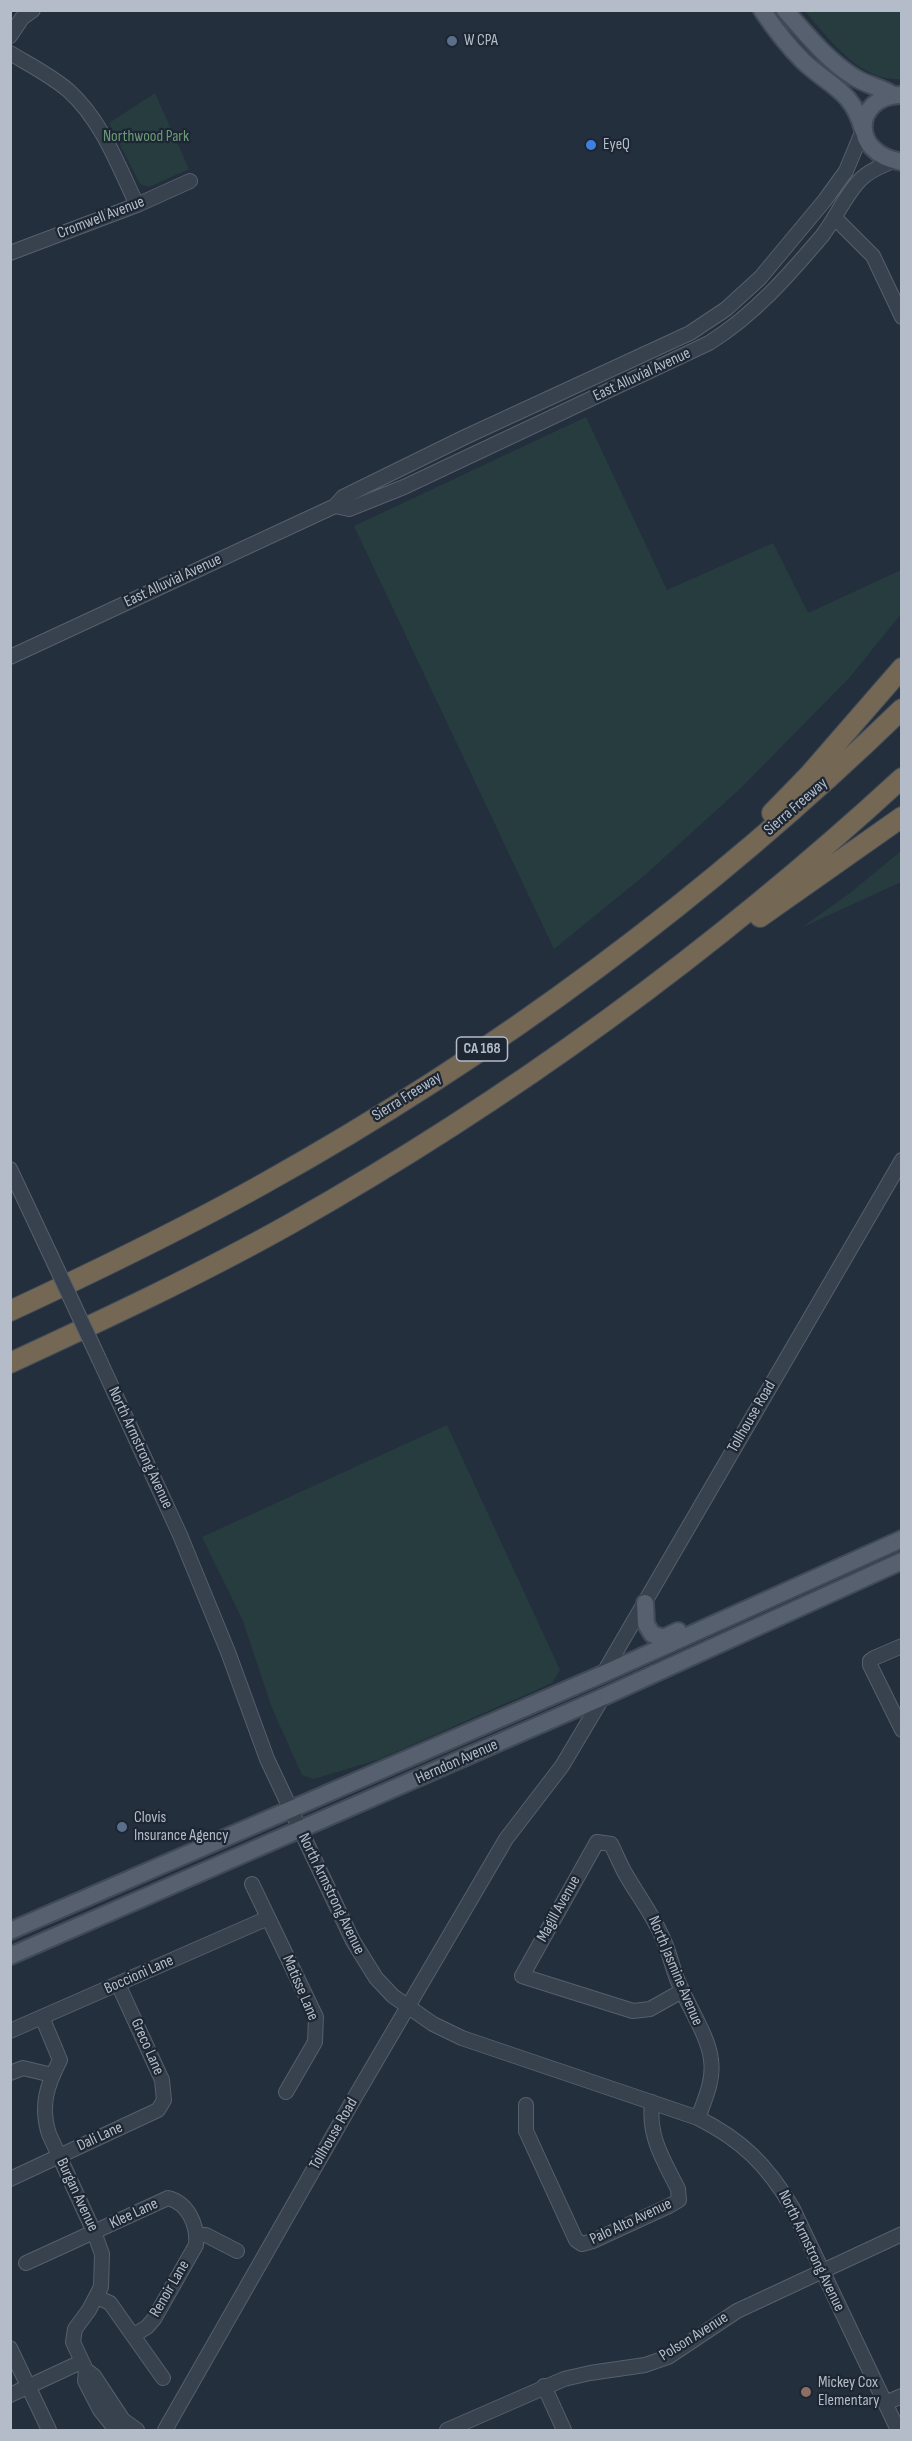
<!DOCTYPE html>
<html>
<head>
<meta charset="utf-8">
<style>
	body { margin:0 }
	#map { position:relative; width:912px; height:2441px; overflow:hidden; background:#242f3e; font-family:"Sofia Sans Condensed",sans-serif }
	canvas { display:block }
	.frame { position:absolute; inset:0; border:12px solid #b4bcc9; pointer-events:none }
</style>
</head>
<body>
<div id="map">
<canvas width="912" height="2441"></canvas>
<div class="frame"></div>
</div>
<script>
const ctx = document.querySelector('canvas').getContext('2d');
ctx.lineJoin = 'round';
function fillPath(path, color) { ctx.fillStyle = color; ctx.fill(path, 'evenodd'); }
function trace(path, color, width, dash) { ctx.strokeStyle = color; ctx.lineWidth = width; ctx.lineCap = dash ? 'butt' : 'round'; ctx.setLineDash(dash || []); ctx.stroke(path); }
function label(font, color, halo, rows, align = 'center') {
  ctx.font = font + ' "Sofia Sans Condensed",sans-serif'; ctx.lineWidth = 4.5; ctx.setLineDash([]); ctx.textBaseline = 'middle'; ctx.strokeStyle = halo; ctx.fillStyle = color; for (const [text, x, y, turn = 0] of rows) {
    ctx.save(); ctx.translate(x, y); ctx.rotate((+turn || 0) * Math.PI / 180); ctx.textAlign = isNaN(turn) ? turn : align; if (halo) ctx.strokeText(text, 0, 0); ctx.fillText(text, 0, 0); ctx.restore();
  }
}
const green = new Path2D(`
	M 805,11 L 901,11 L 901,79 C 860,82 829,39 805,11 Z
	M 155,93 L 189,169 L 149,187 L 140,184 L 109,123 Z
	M 586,417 L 667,590 L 773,543 L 808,613 L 901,570 L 901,614 L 850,677 L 742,787 L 645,875 L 554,949 L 354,526 Z
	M 901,851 L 901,882 L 801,928 L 850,893 Z
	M 447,1425 L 560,1670 L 552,1683 L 380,1759 L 314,1779 L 302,1775 L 272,1708 L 243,1621 L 202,1537 Z`);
const minor = new Path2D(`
	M 10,36 L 22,18 L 33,10
	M 10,53 C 30,65 52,76 69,91 C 102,121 118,165 137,205
	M 835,218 L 873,256 L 902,317
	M 10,253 L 137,205 L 190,181
	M 335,506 L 349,509 L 404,487 L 709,343 C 754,315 788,276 822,236 C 836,218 845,195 861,179 C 870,170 882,166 893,161
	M 10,657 L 335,506 L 343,497 L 465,437 L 690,333 L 726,309 L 760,278 L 825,200 L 846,171 L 863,130
	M 10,1169 L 50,1254
	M 99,1359 L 180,1535 L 228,1652 L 267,1759 L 353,1941 L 376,1978 L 393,1996 L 433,2024 L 462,2038 L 698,2118 C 742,2140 767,2165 792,2207 L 898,2430
	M 902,1646 L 874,1658 L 870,1661 L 870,1665 L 902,1730
	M 603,1674 L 902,1160
	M 252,1884 L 316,2017 L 315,2042 L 286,2092
	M 682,1991 L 650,2009 L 633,2011 L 522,1976 L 597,1842 L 611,1844 C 616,1854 620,1864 625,1873 C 638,1896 654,1916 664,1941 C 671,1956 673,1973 681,1988 C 690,2009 709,2038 711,2060 C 714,2080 705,2099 698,2118
	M 42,2017 L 60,2060 C 47,2085 40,2106 49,2134 L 94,2232 L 102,2254 L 101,2287 L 89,2310 L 75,2329 L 73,2342 L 86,2370 L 94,2376 L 123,2420 L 137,2430
	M 10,2031 L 268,1918
	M 10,2073 L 23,2068 L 52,2075
	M 526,2105 L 526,2131 L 576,2240 L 582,2244 L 593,2241 L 669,2206 L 679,2200 L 678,2189 C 663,2159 648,2137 652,2102
	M 10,2179 L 158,2110 L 164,2100 L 162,2080 L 118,1984
	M 197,2235 L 206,2235 L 237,2251
	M 26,2263 L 168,2198 C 188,2203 198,2225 196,2245 L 154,2319 L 147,2327 L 134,2335
	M 97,2297 L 110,2303 L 163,2378
	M 10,2348 L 49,2430
	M 86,2370 L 85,2381 L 100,2410 L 116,2430
	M 544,2386 L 564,2430
	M 10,2395 L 81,2362
	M 885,2403 L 902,2396
	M 165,2430 L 355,2097 L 506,1839 L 562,1766 L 603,1697
	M 447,2430 L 564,2379 L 590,2373 L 645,2365 L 668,2357 L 737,2311 L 902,2234`);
const major = new Path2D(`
	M 762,10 C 774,28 788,46 803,61 C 830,87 852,89 863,130
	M 785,10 C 806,34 827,60 854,77 C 866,85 881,87 893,95
	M 899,95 C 855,97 848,153 902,162
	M 645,1603 L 646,1624 L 652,1634 L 663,1638 L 678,1631
	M 10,1931 L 603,1674 L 902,1539
	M 10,1956 L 603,1697 L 902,1561`);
const highway = new Path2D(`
	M 772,813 L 809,775 L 902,668
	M 760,917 L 902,817
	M 10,1311 C 96,1271 181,1230 263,1184 C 495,1055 711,894 902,709
	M 10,1363 C 105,1319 199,1275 290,1224 C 511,1099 715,950 902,778`);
const minorBridge = new Path2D(`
	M 50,1254 L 99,1359`);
const markers = [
	[452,41,6,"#5c6f8a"],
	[591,145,6,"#3f7fe0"],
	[122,1827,6,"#5c6f8a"],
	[806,2392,6,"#8d6e63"]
];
const shields = [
	[482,1049,51]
];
const shieldNames = [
	["CA 168",482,1049]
];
const poiNames = [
	["W CPA",464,41],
	["EyeQ",603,145],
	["Clovis",134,1818],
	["Insurance Agency",134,1836],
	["Mickey Cox",818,2383],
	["Elementary",818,2401]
];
const parkNames = [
	["Northwood Park",146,137]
];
const streetNames = [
	["Cromwell Avenue",101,218,-21],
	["East Alluvial Avenue",642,375,-25],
	["East Alluvial Avenue",173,581,-25],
	["Sierra Freeway",796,807,-41],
	["Sierra Freeway",407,1097,-32],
	["Tollhouse Road",752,1417,-60],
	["North Armstrong Avenue",140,1448,65],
	["Herndon Avenue",457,1762,-24],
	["North Armstrong Avenue",331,1894,64],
	["Magill Avenue",559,1909,-61],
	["North Jasmine Avenue",675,1971,67],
	["Boccioni Lane",139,1975,-24],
	["Matisse Lane",300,1988,67],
	["Greco Lane",147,2047,66],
	["Tollhouse Road",334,2134,-60],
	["Dali Lane",100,2137,-25],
	["Burgan Avenue",77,2195,65],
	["Klee Lane",134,2214,-25],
	["Palo Alto Avenue",631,2222,-25],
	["North Armstrong Avenue",811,2251,64],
	["Renoir Lane",170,2289,-60],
	["Polson Avenue",694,2337,-32]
];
fillPath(green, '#263c3f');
trace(minor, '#565f6c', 16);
trace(major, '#414a57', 20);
trace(highway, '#434c59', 22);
trace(minor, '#38414e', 14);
trace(major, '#56606e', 16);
trace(highway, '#746855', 20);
trace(minorBridge, '#565f6c', 16, []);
trace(minorBridge, '#38414e', 14);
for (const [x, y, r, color] of markers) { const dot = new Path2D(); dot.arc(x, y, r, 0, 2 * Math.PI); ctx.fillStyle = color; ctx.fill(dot); trace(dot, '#1d2633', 2); }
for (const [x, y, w] of shields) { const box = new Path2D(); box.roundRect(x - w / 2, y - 12, w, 24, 4.5); ctx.fillStyle = '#1d2633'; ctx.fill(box); trace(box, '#b4bcc9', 1.5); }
label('bold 15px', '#b4bcc9', null, shieldNames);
label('16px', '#b4bcc9', '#1d2633', poiNames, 'left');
label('16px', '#6b9a76', '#1d2633', parkNames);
label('16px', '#b4bcc9', '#1d2633', streetNames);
</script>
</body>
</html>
